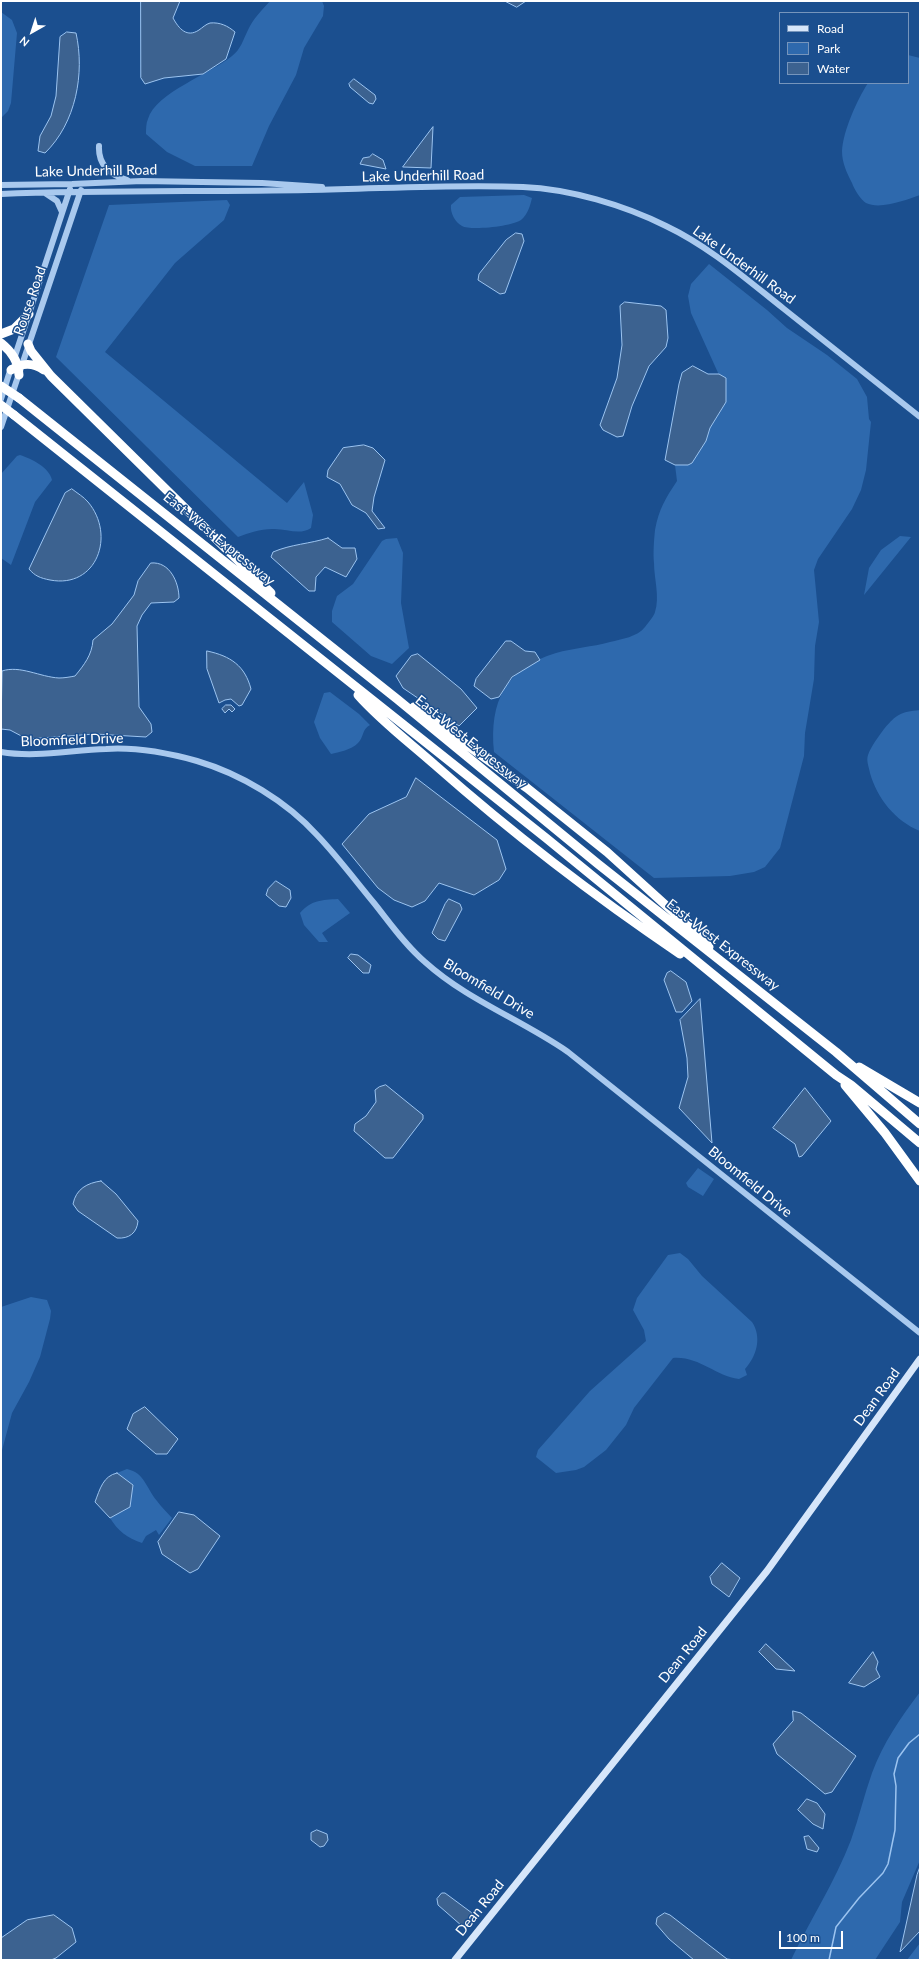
<!DOCTYPE html>
<html>
<head>
<meta charset="utf-8">
<style>
	body { margin:0 }
	#map { position:relative; width:921px; height:1961px; overflow:hidden; background:#1b4f8f; font-family:Lato,sans-serif }
	canvas { display:block }
	.frame { position:absolute; inset:0; border:2px solid #fff; pointer-events:none }
	.legend { position:absolute; left:779px; top:12px; width:130px; height:72px; box-sizing:border-box; background:#1b4f8f; border:1px solid #7695bc; margin:0; padding:5px 7px; list-style:none; font-size:12px; color:#fff }
	.legend li { display:flex; align-items:center; gap:8px; height:20px }
	.legend b { width:20px; border:1px solid #7695bc }
	.north { position:absolute; left:12px; top:12px; width:40px; height:40px; -webkit-text-stroke:3px #1b4f8f; paint-order:stroke; rotate:219deg; font-size:11px; font-weight:700; line-height:16px; text-align:center; color:#fff }
	.north::after { content:''; display:block; margin:auto; width:14px; height:18px; background:#fff; clip-path:polygon(50% 0,100% 100%,50% 72%,0 100%) }
	.scale { position:absolute; left:779px; top:1931px; width:64px; height:18px; box-sizing:border-box; border:2px solid #fff; border-top:0; padding-left:5px; font-size:12px; line-height:14px; white-space:nowrap; color:#fff; -webkit-text-stroke:3px #1b4f8f; paint-order:stroke }
</style>
</head>
<body>
<div id="map">
<canvas width="921" height="1961"></canvas>
<div class="frame"></div>
<ul class="legend">
<li><b style="height:5px;background:#d6e6fa"></b>Road</li>
<li><b style="height:11px;background:#2e69ad"></b>Park</li>
<li><b style="height:11px;background:#3c6290"></b>Water</li>
</ul>
<div class="north">N</div>
<div class="scale">100 m</div>
</div>
<script>
const ctx = document.querySelector('canvas').getContext('2d');
ctx.lineJoin = 'round';
function fillPath(path, color) { ctx.fillStyle = color; ctx.fill(path, 'evenodd'); }
function trace(path, color, width, dash) { ctx.strokeStyle = color; ctx.lineWidth = width; ctx.lineCap = dash ? 'butt' : 'round'; ctx.setLineDash(dash || []); ctx.stroke(path); }
function label(font, color, halo, rows, align = 'center') {
  ctx.font = font + ' Lato,sans-serif'; ctx.lineWidth = 3; ctx.setLineDash([]); ctx.textBaseline = 'middle'; ctx.strokeStyle = halo; ctx.fillStyle = color; for (const [text, x, y, turn = 0] of rows) {
    ctx.save(); ctx.translate(x, y); ctx.rotate((+turn || 0) * Math.PI / 180); ctx.textAlign = isNaN(turn) ? turn : align; if (halo) ctx.strokeText(text, 0, 0); ctx.fillText(text, 0, 0); ctx.restore();
  }
}
const green = new Path2D(`
	M 270,1 L 322,1 L 324,6 L 323,16 L 304,48 L 296,75 L 269,126 L 252,166 L 195,166 L 167,152 L 146,134 C 146,129 146,123 148,119 C 155,93 212,73 232,56 C 241,49 243,40 248,30 C 253,19 262,10 270,1 Z
	M 1,12 L 12,20 L 17,33 L 11,103 L 8,111 L 1,118 Z
	M 908,55 L 920,58 L 920,195 C 906,200 880,210 866,203 C 861,200 854,189 852,183 C 847,173 842,163 842,151 C 843,131 857,100 868,83 L 908,83 Z
	M 524,195 L 532,198 C 530,206 528,214 521,220 C 513,226 471,231 462,226 C 455,222 450,213 451,205 L 460,197 Z
	M 227,200 L 230,205 L 224,220 L 175,263 L 105,352 L 287,503 L 304,482 L 313,515 L 311,528 C 299,536 286,528 272,529 C 260,529 249,533 238,537 L 56,357 L 109,205 Z
	M 709,264 L 767,310 L 787,328 L 827,355 L 857,379 L 867,397 L 869,419 L 871,422 L 866,470 L 861,490 L 852,509 L 818,559 L 814,570 L 819,622 L 815,646 L 814,679 L 805,733 L 804,756 L 780,848 L 765,867 L 754,872 L 730,876 L 654,878 L 494,752 C 489,701 506,668 556,653 C 573,648 592,647 610,642 C 622,639 637,637 645,627 C 648,623 654,616 655,612 C 660,597 654,578 654,563 C 653,553 654,540 655,530 C 659,509 665,499 677,481 L 675,465 L 688,465 L 692,463 L 706,441 L 710,428 L 726,402 L 719,375 L 691,313 L 688,296 L 691,284 Z
	M 20,455 C 32,459 49,467 52,480 L 35,502 L 11,565 L 1,558 L 1,474 L 17,456 Z
	M 900,536 L 911,537 L 864,595 L 869,568 L 881,550 Z
	M 397,538 L 403,553 L 401,603 L 409,648 L 392,664 L 371,656 L 332,622 L 332,611 L 337,596 L 353,584 L 382,541 L 386,539 Z
	M 330,692 L 359,714 L 370,725 C 362,729 364,737 358,743 C 351,750 339,752 331,754 L 320,738 L 314,722 L 324,693 Z
	M 920,710 L 920,831 C 895,821 877,798 870,773 C 869,767 866,761 868,755 C 871,746 879,736 884,729 C 897,714 900,712 920,710 Z
	M 338,899 L 350,913 L 322,933 L 328,942 L 319,942 L 304,925 L 300,913 C 311,900 322,900 338,899 Z
	M 698,1168 L 714,1179 L 703,1196 L 688,1187 L 686,1183 Z
	M 680,1253 L 688,1259 L 702,1276 L 752,1322 C 762,1337 757,1356 745,1369 L 747,1375 L 739,1379 C 715,1376 699,1356 673,1358 L 634,1408 L 626,1425 L 606,1450 L 584,1467 L 576,1470 L 556,1473 L 536,1457 L 538,1450 L 590,1391 L 646,1341 L 644,1330 L 633,1310 L 637,1298 L 668,1255 Z
	M 31,1297 L 47,1300 L 51,1311 L 50,1319 L 40,1357 L 29,1382 L 12,1413 L 1,1454 L 1,1307 Z
	M 127,1469 C 145,1473 146,1488 157,1501 C 161,1507 167,1512 172,1518 L 159,1535 L 156,1530 L 146,1536 L 142,1543 C 127,1538 118,1531 110,1518 L 130,1506 L 133,1485 L 117,1473 Z
	M 920,1692 L 920,1860 L 902,1902 L 900,1922 L 875,1960 L 791,1960 C 810,1920 835,1882 851,1840 C 859,1818 864,1795 872,1773 C 883,1743 901,1717 920,1692 Z
	M 920,1943 L 920,1960 L 907,1960 Z`);
const water = new Path2D(`
	M 141,1 L 180,1 L 173,18 C 179,29 187,38 199,30 C 202,28 206,24 210,23 C 220,22 228,26 235,32 L 226,59 L 203,74 L 164,78 L 145,84 L 141,78 Z
	M 505,1 L 526,1 L 517,7 Z
	M 67,32 L 76,33 C 85,73 76,123 45,153 L 38,151 L 40,136 L 51,116 L 56,96 L 60,37 Z
	M 354,79 L 375,95 L 376,99 L 373,104 L 369,103 L 350,87 L 349,84 Z
	M 433,127 L 431,168 L 403,167 Z
	M 373,154 L 383,160 L 386,169 L 360,164 L 363,158 L 369,157 Z
	M 516,233 L 522,234 L 524,241 L 505,293 L 500,294 L 478,280 L 479,274 L 506,240 Z
	M 625,302 L 661,306 L 666,310 L 668,338 L 666,347 L 649,366 L 632,406 L 623,436 L 617,437 L 603,430 L 600,425 L 617,378 L 622,345 L 620,306 Z
	M 693,366 L 708,374 L 719,374 L 726,378 L 726,402 L 710,428 L 706,441 L 692,463 L 688,465 L 675,465 L 665,460 L 679,384 L 682,373 Z
	M 364,445 L 373,448 L 385,460 L 374,497 L 372,511 L 385,528 L 378,529 L 366,513 L 352,505 L 340,484 L 327,477 L 328,470 L 343,448 Z
	M 72,489 C 77,493 84,497 88,502 C 116,535 97,589 50,580 C 40,578 35,576 29,569 L 65,493 Z
	M 328,538 L 342,548 L 355,548 L 357,559 L 346,577 L 325,567 L 316,577 L 315,591 L 309,591 L 271,557 L 273,552 C 292,544 309,544 328,538 Z
	M 151,563 C 170,561 179,583 179,598 L 174,602 L 151,603 L 142,615 L 137,626 L 139,707 L 151,724 L 152,732 L 146,737 L 95,734 L 27,739 L 10,730 L 1,729 L 2,671 C 20,665 40,677 59,678 C 64,678 70,677 75,676 C 84,665 92,655 93,640 L 112,624 L 134,595 L 138,581 Z
	M 506,641 L 511,641 L 525,651 L 535,652 L 540,660 L 512,677 L 499,697 L 491,699 L 474,686 L 476,679 Z
	M 207,651 C 231,656 245,666 251,689 L 242,705 L 239,706 L 231,699 L 225,700 L 219,703 L 207,669 Z
	M 418,654 L 461,689 L 477,708 L 459,726 L 403,688 L 396,676 L 411,656 Z
	M 226,705 L 231,705 L 235,709 L 232,712 L 229,709 L 225,713 L 222,709 Z
	M 416,778 L 497,840 L 506,869 L 499,880 L 474,895 L 439,883 L 425,901 L 412,907 L 394,900 L 378,888 L 342,844 L 369,814 L 406,797 Z
	M 276,881 L 290,890 L 291,898 L 286,907 L 279,906 L 266,895 L 268,889 Z
	M 449,899 L 460,904 L 462,909 L 445,941 L 438,939 L 432,933 L 445,904 Z
	M 351,954 L 358,955 L 371,965 L 369,973 L 363,973 L 348,958 Z
	M 671,971 L 686,982 L 692,1001 L 682,1012 L 676,1012 L 664,980 L 667,973 Z
	M 700,999 L 712,1143 L 679,1108 L 688,1077 L 687,1058 L 680,1020 Z
	M 386,1085 L 423,1115 L 423,1119 L 393,1158 L 385,1158 L 354,1131 L 355,1124 L 366,1116 L 376,1102 L 375,1090 L 379,1087 Z
	M 805,1088 L 831,1121 L 802,1156 L 799,1157 L 795,1144 L 773,1128 Z
	M 101,1181 L 116,1194 L 138,1221 C 137,1233 129,1239 117,1238 L 78,1211 L 73,1204 C 76,1189 87,1183 101,1181 Z
	M 145,1407 L 178,1439 L 167,1454 L 156,1454 L 127,1429 L 133,1414 Z
	M 117,1473 L 133,1485 L 130,1507 L 110,1518 L 95,1502 C 100,1489 103,1476 117,1473 Z
	M 179,1512 L 194,1515 L 220,1536 L 198,1569 L 190,1573 L 162,1554 L 158,1542 Z
	M 722,1563 L 740,1578 L 729,1597 L 712,1584 L 710,1577 Z
	M 766,1644 L 795,1671 L 776,1669 L 759,1652 Z
	M 873,1652 L 878,1662 L 876,1669 L 880,1677 L 864,1687 L 849,1683 Z
	M 793,1711 L 801,1713 L 856,1756 L 832,1792 L 825,1794 L 777,1754 L 773,1744 L 793,1721 Z
	M 807,1799 L 817,1803 L 825,1814 L 823,1829 L 813,1824 L 798,1810 Z
	M 317,1830 L 327,1834 L 328,1840 L 324,1846 L 320,1847 L 311,1840 L 311,1833 Z
	M 809,1836 L 819,1848 L 817,1852 L 807,1849 L 804,1837 Z
	M 920,1867 L 920,1931 L 900,1952 L 917,1875 Z
	M 442,1893 L 445,1893 L 472,1913 L 470,1918 L 462,1926 L 438,1905 L 437,1899 Z
	M 665,1913 L 670,1915 L 727,1959 L 735,1960 L 694,1960 L 669,1939 L 656,1924 L 657,1918 Z
	M 54,1915 L 72,1928 L 76,1942 L 56,1958 L 51,1960 L 1,1960 L 1,1938 L 27,1920 Z`);
const stream = new Path2D(`
	M 829,1960 L 836,1927 L 859,1898 L 883,1873 L 888,1864 L 895,1830 L 896,1786 L 894,1774 L 898,1758 L 909,1743 L 920,1734`);
const tertiary = new Path2D(`
	M 99,146 C 98,165 110,175 127,180
	M 1,185 L 72,184 L 142,181 L 262,183 L 322,187
	M 45,193 L 57,201 L 62,212
	M 1,194 C 104,190 207,192 309,190 C 380,189 452,184 523,187 C 570,189 624,205 666,226 C 710,247 746,279 784,309 C 829,345 875,381 920,417
	M 14,359 L 70,189
	M 1,399 L 11,368
	M 1,427 L 81,190
	M 1,752 C 36,758 71,750 106,749 C 136,747 168,753 197,761 C 241,774 286,801 317,835 C 337,856 355,880 374,903 C 390,923 405,945 425,962 C 467,1000 522,1020 568,1052 L 920,1333`);
const secondary = new Path2D(`
	M 455,1960 L 767,1571 L 920,1359`);
const motorway = new Path2D(`
	M 1,334 L 14,329 L 29,314
	M 1,343 C 12,352 18,361 19,375
	M 28,344 L 31,351 L 51,376 L 271,593
	M 11,370 C 22,363 32,362 44,370
	M 19,398 L 397,699 L 598,864 L 836,1052 L 920,1124
	M 14,415 L 546,838 L 836,1075 L 851,1085 L 920,1143
	M 358,695 C 381,721 409,742 435,765 C 512,833 594,896 680,954
	M 414,707 L 527,788 L 607,852 L 702,938 L 709,947
	M 859,1067 L 920,1103
	M 845,1085 L 885,1133 L 920,1181`);
const motorwayBridge = new Path2D(`
	M 1,386 L 19,398
	M 1,405 L 14,415`);
const streetNames = [
	["Lake Underhill Road",96,171,-1],
	["Lake Underhill Road",423,176,-1],
	["Lake Underhill Road",744,265,36],
	["Rouse Road",30,301,-71],
	["East-West Expressway",219,539,39],
	["Bloomfield Drive",72,740,-2],
	["East-West Expressway",471,742,39],
	["East-West Expressway",723,945,38],
	["Bloomfield Drive",489,989,31],
	["Bloomfield Drive",750,1182,39],
	["Dean Road",877,1397,-54],
	["Dean Road",683,1655,-51],
	["Dean Road",480,1908,-51]
];
fillPath(green, '#2e69ad');
fillPath(water, '#3c6290');
trace(water, '#9cc4f0', 1);
trace(stream, '#9cc4f0', 1.5);
trace(tertiary, '#a9c9ee', 6);
trace(secondary, '#d6e6fa', 7);
trace(motorway, '#fff', 9);
trace(motorwayBridge, '#fff', 9);
label('14px', '#fff', '#1b4f8f', streetNames);
</script>
</body>
</html>
